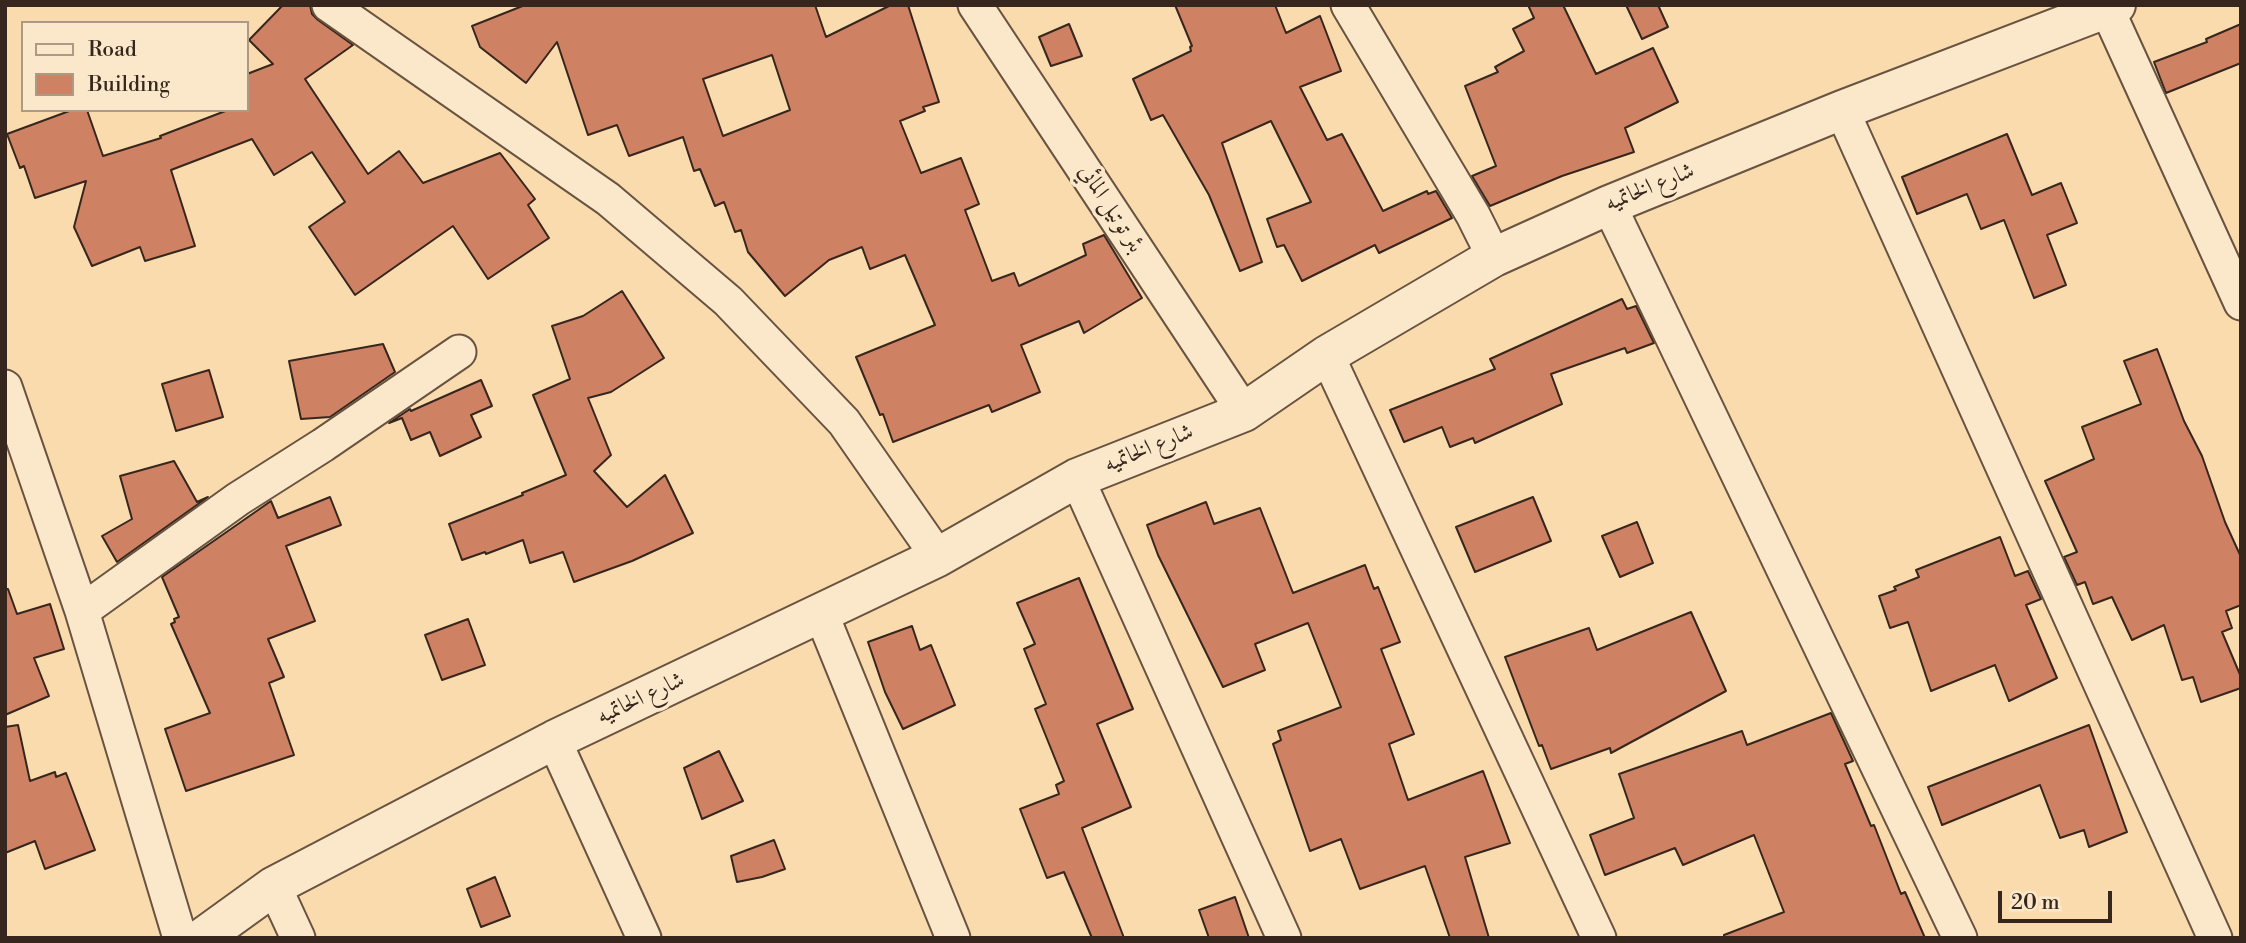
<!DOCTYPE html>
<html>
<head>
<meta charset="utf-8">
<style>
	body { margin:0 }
	#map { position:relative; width:2246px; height:943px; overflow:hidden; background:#f9dbae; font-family:"Libre Bodoni",serif }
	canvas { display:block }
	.frame { position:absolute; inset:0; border:7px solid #37261d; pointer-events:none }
	.legend { position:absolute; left:21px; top:21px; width:228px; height:91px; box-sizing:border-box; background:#fbe8ca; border:2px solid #ad9a85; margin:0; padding:9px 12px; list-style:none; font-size:21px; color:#37261d }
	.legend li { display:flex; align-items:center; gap:14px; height:35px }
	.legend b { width:35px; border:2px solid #ad9a85 }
	.scale { position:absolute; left:1998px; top:891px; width:114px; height:32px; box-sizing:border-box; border:4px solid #37261d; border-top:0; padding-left:9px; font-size:21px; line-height:24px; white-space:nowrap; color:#37261d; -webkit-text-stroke:5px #fbe8ca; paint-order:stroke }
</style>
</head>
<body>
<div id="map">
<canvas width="2246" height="943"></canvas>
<div class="frame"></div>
<ul class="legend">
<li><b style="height:9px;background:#fbe8ca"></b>Road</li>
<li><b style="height:19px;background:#ce8163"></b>Building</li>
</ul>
<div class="scale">20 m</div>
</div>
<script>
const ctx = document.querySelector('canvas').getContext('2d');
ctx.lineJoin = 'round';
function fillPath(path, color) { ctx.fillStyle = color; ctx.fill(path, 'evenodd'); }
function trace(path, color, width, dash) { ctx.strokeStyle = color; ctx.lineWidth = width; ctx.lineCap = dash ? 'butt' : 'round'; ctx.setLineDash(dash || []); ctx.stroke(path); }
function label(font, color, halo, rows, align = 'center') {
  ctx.font = font + ' "Libre Bodoni",Amiri,serif'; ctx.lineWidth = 7; ctx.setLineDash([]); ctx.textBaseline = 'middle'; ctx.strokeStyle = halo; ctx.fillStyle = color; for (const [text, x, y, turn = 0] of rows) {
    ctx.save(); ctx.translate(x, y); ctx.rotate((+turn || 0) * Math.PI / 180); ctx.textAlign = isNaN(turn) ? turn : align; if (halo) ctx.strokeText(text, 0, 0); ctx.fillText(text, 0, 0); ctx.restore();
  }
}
const building = new Path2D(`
	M 283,5 L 310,5 L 312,14 L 318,20 L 353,45 L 305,79 L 368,174 L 399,151 L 423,183 L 500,153 L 535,199 L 528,205 L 549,238 L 488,279 L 453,226 L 355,295 L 309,227 L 345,202 L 312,152 L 274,175 L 252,139 L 171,170 L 195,246 L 145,261 L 140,247 L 92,266 L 74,227 L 86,181 L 35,198 L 24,166 L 20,168 L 7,134 L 72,110 L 87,110 L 103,156 L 161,138 L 160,136 L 228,110 L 247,110 L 247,74 L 273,64 L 249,40 Z
	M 525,5 L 815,5 L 826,37 L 891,5 L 908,5 L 939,102 L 923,107 L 925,111 L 900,121 L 921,173 L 961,158 L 979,204 L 965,210 L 992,281 L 1014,273 L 1019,286 L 1086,255 L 1083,244 L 1104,235 L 1142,298 L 1084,333 L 1079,321 L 1021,345 L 1040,392 L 992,412 L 989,405 L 893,442 L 883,414 L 880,415 L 856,357 L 935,325 L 905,255 L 870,269 L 862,247 L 829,260 L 785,296 L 748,252 L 741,230 L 735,232 L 724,202 L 715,206 L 700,169 L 694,171 L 683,137 L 629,156 L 617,125 L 588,135 L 557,42 L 526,83 L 480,47 L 472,26 ZM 772,55 L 790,110 L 723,136 L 703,79 Z
	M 1175,5 L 1275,5 L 1286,33 L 1320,16 L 1341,71 L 1300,87 L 1327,140 L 1342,134 L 1383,211 L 1427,191 L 1428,194 L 1436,191 L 1452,218 L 1379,253 L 1375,245 L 1302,281 L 1284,245 L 1277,247 L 1267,219 L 1311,202 L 1271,121 L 1222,143 L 1262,262 L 1240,271 L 1209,195 L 1163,115 L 1151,120 L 1133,79 L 1191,51 L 1190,47 L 1192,46 Z
	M 1528,5 L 1563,5 L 1596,74 L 1653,48 L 1678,102 L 1625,128 L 1634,152 L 1562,176 L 1490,206 L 1472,176 L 1496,166 L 1465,86 L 1498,72 L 1495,67 L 1524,51 L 1513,29 L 1534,18 Z
	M 1626,5 L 1658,5 L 1668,27 L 1642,39 Z
	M 1069,24 L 1082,56 L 1051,66 L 1039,37 Z
	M 2241,24 L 2241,63 L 2166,93 L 2154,62 L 2207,42 L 2206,39 Z
	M 2007,134 L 2032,195 L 2061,183 L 2077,223 L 2047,235 L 2066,285 L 2034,298 L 2004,220 L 1981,229 L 1967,194 L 1917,214 L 1902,177 Z
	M 622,291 L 664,358 L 611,392 L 588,398 L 611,455 L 594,471 L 627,507 L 665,475 L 693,533 L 632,561 L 574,582 L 563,552 L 530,563 L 523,540 L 486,554 L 485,552 L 462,560 L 449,524 L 523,495 L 522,493 L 566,475 L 533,395 L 570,379 L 552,326 L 583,316 Z
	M 1622,299 L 1627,309 L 1636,306 L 1654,343 L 1627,353 L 1625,348 L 1551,374 L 1562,404 L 1475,443 L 1473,438 L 1450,447 L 1442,427 L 1404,442 L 1390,410 L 1495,369 L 1490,359 Z
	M 383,344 L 395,372 L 330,417 L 301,419 L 289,361 Z
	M 2157,349 L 2184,421 L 2202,456 L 2225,522 L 2241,557 L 2241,605 L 2226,611 L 2232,628 L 2222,632 L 2241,677 L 2241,688 L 2201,702 L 2193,677 L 2182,680 L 2164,625 L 2132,640 L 2112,597 L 2093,604 L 2085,582 L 2077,585 L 2064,557 L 2077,552 L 2045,481 L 2094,459 L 2082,427 L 2141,404 L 2124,361 Z
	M 209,370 L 223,417 L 176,431 L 162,384 Z
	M 481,380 L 492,406 L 471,415 L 481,437 L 440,456 L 430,432 L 411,440 L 402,418 L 389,423 L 410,409 L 411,411 Z
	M 174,461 L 197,502 L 208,497 L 117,562 L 102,536 L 132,519 L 120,476 Z
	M 330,497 L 341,525 L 286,546 L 315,621 L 268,639 L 284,677 L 269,683 L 294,755 L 186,791 L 165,729 L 210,713 L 171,624 L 175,622 L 174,619 L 179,617 L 162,577 L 271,501 L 278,518 Z
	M 1533,497 L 1551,541 L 1475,572 L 1456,527 Z
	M 1206,502 L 1214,524 L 1260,508 L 1293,593 L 1365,565 L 1374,589 L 1378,587 L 1400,642 L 1381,649 L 1414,734 L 1389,744 L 1408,800 L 1483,771 L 1510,843 L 1465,857 L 1489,938 L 1450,938 L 1425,866 L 1360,889 L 1341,839 L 1310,851 L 1273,744 L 1281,740 L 1278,731 L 1341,707 L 1308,623 L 1255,644 L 1265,670 L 1223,687 L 1158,555 L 1147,525 Z
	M 1637,522 L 1653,563 L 1620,577 L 1602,536 Z
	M 2000,537 L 2015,576 L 2028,571 L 2041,599 L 2026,605 L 2057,678 L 2009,701 L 1995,665 L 1931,691 L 1908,622 L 1890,628 L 1879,596 L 1896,590 L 1894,587 L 1919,577 L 1916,570 Z
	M 1079,578 L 1133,709 L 1097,724 L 1131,807 L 1082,828 L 1124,938 L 1092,938 L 1064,872 L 1047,878 L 1020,809 L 1059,794 L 1056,785 L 1064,781 L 1035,709 L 1046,704 L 1024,649 L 1035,644 L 1017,603 Z
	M 5,589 L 8,589 L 17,614 L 50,604 L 64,649 L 34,658 L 49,696 L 5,715 Z
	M 1691,612 L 1726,691 L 1611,753 L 1610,748 L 1551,769 L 1542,745 L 1539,746 L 1505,657 L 1589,628 L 1597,650 Z
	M 468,619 L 485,665 L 442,680 L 425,635 Z
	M 912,626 L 920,650 L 931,645 L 955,705 L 903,729 L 885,692 L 868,642 Z
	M 1831,713 L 1853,761 L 1845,764 L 1871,826 L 1874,825 L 1901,894 L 1905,892 L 1925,938 L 1724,938 L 1724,935 L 1784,912 L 1754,835 L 1683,865 L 1675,848 L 1605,875 L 1590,835 L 1634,818 L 1619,774 L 1742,731 L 1747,745 Z
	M 18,725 L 30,781 L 55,772 L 56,777 L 66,773 L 95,850 L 45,869 L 35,841 L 5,853 L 5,727 Z
	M 2089,725 L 2127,832 L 2089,847 L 2084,830 L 2060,838 L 2040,785 L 1942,825 L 1928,787 Z
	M 719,751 L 743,801 L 702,819 L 684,768 Z
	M 774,840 L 785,869 L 762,877 L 737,882 L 731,856 Z
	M 495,877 L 510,916 L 481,927 L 467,889 Z
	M 1235,897 L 1249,938 L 1209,938 L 1199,910 Z`);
const minor = new Path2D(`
	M 329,5 L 608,199 L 728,301 L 844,422 L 938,557
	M 975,5 L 1244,412
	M 1348,5 L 1473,215 L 1494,257
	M 2107,9 L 2241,303
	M 1842,110 L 2215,938
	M 1609,205 L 1960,938
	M 1327,355 L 1599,938
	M 5,387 L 82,611 L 180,938
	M 1077,478 L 1284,938
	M 82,611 L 238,499 L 323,445 L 459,352
	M 821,613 L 953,938
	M 554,740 L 644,938
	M 274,886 L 298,938`);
const tertiary = new Path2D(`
	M 202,938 L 274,886 L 554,740 L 938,557 L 1077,478 L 1244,412 L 1327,355 L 1494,257 L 1609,205 L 1842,110 L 2116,5`);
const streetNames = [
	["شارع الخاتميه",1650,188,-22],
	["بئر توتيل المائي",1110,209,57],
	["شارع الخاتميه",1149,449,-22],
	["شارع الخاتميه",641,699,-25]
];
fillPath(building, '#ce8163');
trace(building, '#37261d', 2);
trace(minor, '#685341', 37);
trace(tertiary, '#685341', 42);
trace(minor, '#fbe8ca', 33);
trace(tertiary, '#fbe8ca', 38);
label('23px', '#37261d', '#fbe8ca', streetNames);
</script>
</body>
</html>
